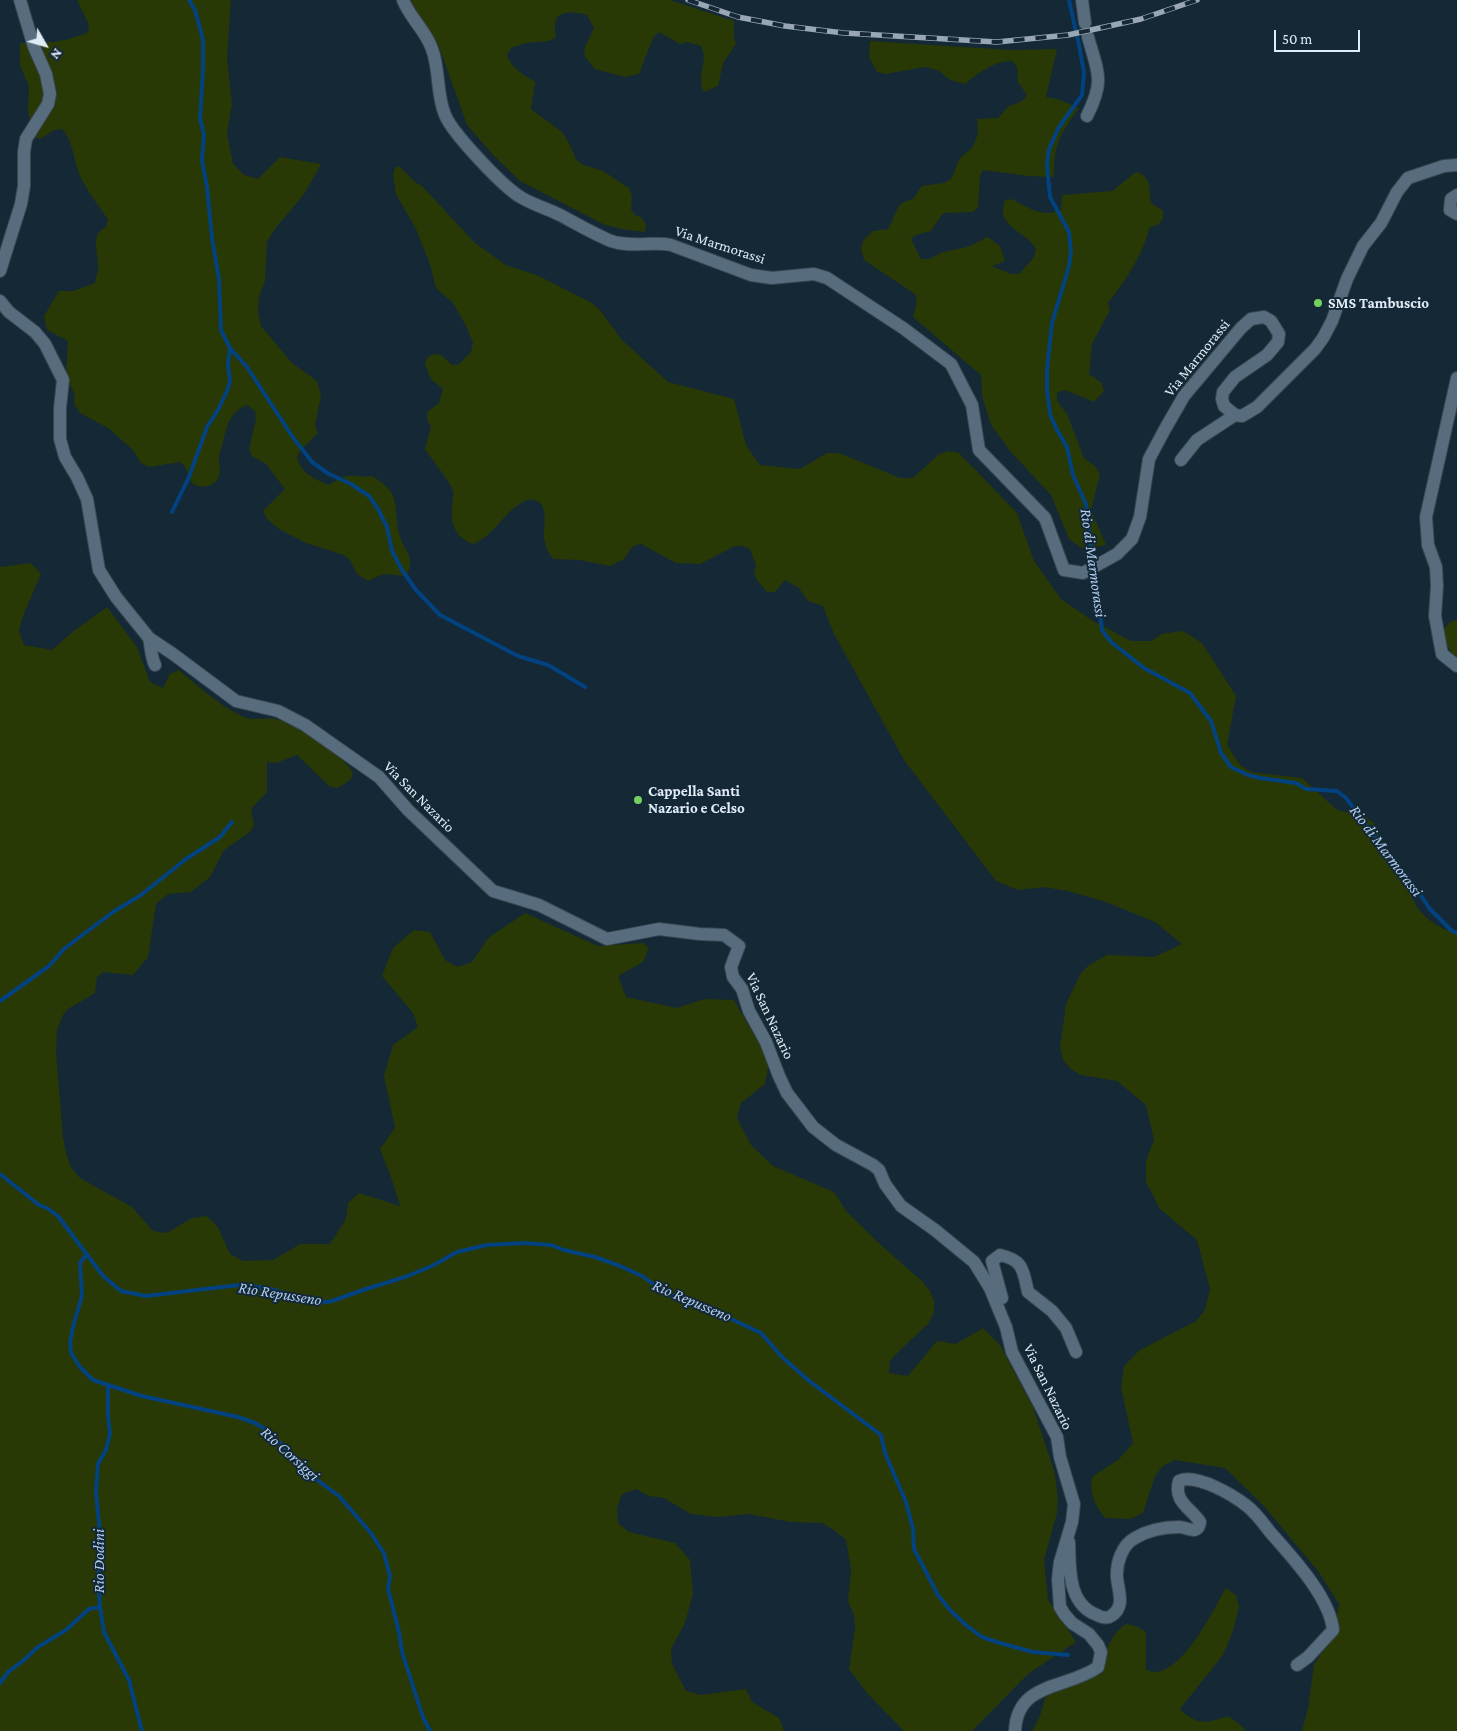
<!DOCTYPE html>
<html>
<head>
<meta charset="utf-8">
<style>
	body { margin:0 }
	#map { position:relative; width:1457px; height:1731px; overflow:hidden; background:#142836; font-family:"Crimson Pro",serif }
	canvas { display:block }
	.north { position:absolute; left:20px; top:20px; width:50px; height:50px; -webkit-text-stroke:4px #142836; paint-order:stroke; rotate:128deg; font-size:14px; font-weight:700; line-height:20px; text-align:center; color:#e0ecf5 }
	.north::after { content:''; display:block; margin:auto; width:18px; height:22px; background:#e0ecf5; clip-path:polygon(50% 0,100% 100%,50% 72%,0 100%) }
	.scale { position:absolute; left:1274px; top:30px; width:86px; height:22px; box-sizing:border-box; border:2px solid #e0ecf5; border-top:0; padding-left:6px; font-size:15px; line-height:18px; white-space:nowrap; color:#e0ecf5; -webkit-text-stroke:4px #142836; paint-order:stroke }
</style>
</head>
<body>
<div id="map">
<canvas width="1457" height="1731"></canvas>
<div class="north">N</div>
<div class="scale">50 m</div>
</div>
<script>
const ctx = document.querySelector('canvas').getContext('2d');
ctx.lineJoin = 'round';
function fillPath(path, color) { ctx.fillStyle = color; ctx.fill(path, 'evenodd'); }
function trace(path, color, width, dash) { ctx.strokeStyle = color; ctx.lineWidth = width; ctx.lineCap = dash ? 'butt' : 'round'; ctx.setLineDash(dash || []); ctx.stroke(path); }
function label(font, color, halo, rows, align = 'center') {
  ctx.font = font + ' "Crimson Pro",serif'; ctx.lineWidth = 4; ctx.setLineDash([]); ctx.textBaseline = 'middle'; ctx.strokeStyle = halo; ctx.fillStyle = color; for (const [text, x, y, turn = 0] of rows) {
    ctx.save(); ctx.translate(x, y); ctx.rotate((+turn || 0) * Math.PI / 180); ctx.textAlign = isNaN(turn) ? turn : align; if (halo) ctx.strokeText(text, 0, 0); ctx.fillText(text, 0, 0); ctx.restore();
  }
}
const green = new Path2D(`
	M 77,0 L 231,0 L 227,58 L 232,104 L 227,133 L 233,164 L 244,175 L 258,179 L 280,157 L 321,164 L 305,193 L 275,229 L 267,242 L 265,281 L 259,296 L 258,311 L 261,326 L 292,363 L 317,381 L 321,396 L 315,425 L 318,433 L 300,451 L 297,457 C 301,474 315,479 329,485 C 334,482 339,478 344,477 C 353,474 363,478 372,476 C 402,493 393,505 399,533 C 402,549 419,560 405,576 L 383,574 L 368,581 L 357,574 L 350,560 L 344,555 L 306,543 L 279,529 L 267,519 L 263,511 L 285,489 L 266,464 L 252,456 L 249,449 L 256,419 L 255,411 L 247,405 C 230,411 227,426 223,441 C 222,447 219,454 219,460 C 219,465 221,471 219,476 C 217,485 202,490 194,484 C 186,478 190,469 180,462 L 149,467 L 141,463 L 133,450 L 108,428 L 80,413 L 74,404 L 75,396 L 66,374 L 68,341 L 47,330 L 44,316 L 59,291 L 73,291 L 95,283 C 96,278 98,272 98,267 C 99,252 89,235 106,227 L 108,220 C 100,207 89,194 82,180 C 74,165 74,142 62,129 L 54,130 L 40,139 L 32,136 L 28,109 L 29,86 L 20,66 L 20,43 C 46,43 64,43 88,32 L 89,25 Z
	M 411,0 L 670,0 L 734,21 L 734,37 L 736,44 L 723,63 L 718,86 L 704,92 C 696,76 709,60 701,46 L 687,42 L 680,44 L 659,32 L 653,38 L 639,74 L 625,77 L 595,69 L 585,57 L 584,49 L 594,28 L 587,15 C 577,12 556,9 555,24 C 554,28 556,33 556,37 L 549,41 L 526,43 L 511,48 L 507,55 C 512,69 523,74 535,82 L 531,109 L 562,132 L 570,145 L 576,159 L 581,164 L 603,171 L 629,188 L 632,196 L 631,209 L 635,215 L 642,218 L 646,224 L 645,232 L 622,229 L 605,225 L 520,181 L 494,156 L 467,125 L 438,44 L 413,6 Z
	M 870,41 L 1012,50 L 1057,49 L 1046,97 L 1057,99 L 1079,108 C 1061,133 1053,145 1054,177 L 1029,176 L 983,170 L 980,176 L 978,207 L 973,212 L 943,213 L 931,231 L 916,235 L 911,239 L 921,259 L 929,259 L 943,252 L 967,247 L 988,237 L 1000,246 L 1005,261 L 992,266 L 1011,274 L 1019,274 L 1034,257 L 1036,249 C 1029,236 1010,230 1004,217 C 1002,213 1004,206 1004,201 L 1012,199 C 1029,208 1042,218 1061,210 L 1062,195 L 1112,191 L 1136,172 C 1152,176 1149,189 1151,203 L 1163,211 L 1163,219 L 1158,225 L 1150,227 C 1142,256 1126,280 1108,303 L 1110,310 L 1092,344 L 1089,374 L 1102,383 L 1104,391 L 1094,402 L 1065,390 L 1057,393 L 1057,401 L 1067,414 L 1084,458 L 1096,467 L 1100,474 L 1091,510 L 1106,545 L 1089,548 L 1082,548 L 1069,539 L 1051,495 L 1010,451 L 991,425 L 982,396 L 981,375 L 913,317 L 917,301 L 915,294 L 864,260 L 861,248 L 863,241 L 873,231 L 888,229 L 900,204 L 914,198 L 922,186 L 944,183 L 951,179 L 960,158 L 972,148 L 978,134 L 977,119 L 998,118 L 1008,107 L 1022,101 L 1027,95 L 1018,82 L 1017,67 L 1012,61 C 993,61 979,73 965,84 L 950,80 L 938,70 L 924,67 L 886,74 L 877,72 L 869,57 Z
	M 399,166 L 415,182 L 422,186 L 475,243 L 506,265 L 539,276 L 590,302 L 599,309 L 622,340 L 668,382 L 734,399 L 746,445 L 760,465 L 800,469 L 827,453 L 839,453 L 900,478 L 913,478 L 938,455 L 948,451 L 959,453 L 1017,513 L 1034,561 L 1061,599 L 1093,621 L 1131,641 L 1152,641 L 1161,634 L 1183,631 L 1202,643 L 1236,696 L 1227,745 L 1240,765 L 1251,772 L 1302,778 L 1337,810 L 1364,816 L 1374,823 L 1418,909 C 1429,921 1441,930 1457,933 L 1457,1731 L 1302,1731 L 1308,1708 L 1314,1664 L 1333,1637 L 1339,1604 L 1318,1571 L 1263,1505 L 1225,1468 L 1175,1460 L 1163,1466 L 1155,1476 L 1143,1513 L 1130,1519 L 1105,1518 C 1095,1506 1089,1493 1092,1477 L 1119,1459 L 1133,1443 L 1121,1387 L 1124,1366 L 1140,1350 L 1196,1321 L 1205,1310 L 1210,1289 L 1197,1240 L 1160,1209 L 1146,1182 L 1146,1160 L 1154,1140 L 1146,1105 L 1117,1081 L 1080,1075 L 1070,1068 L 1063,1060 L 1060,1047 L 1066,1004 L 1081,973 L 1089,965 L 1107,955 L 1154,957 L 1182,944 L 1155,922 L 1106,902 L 1068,891 L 1044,887 L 1018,890 L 996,881 L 904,760 L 834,634 L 823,606 L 808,601 L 799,588 L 785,580 L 775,592 L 767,592 L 757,580 L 754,572 L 756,565 L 750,549 L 743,546 L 735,546 L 700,564 L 676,563 L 641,544 L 633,546 L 624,559 L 610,566 L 580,560 L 553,559 C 548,553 545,546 544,538 C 543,527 550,504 534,500 C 530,499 527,500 523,502 C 503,513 494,536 473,544 C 456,538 450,524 452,507 C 452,502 454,495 453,491 C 450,482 431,458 425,449 L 431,426 L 427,420 L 427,412 L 439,403 L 443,389 L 431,379 L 425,365 L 427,358 L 433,354 L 441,355 L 452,365 L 459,364 L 471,352 L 473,343 L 467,328 L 453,303 L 436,288 L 430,264 L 416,229 L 396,194 L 393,175 L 395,168 Z
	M 31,563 L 41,574 L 23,616 L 19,631 L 24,645 L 52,650 L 75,630 L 107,607 L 137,647 L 150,682 L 163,688 L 170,674 L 179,670 C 199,687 220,706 244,717 C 253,721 265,717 275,719 C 306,726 333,747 353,772 L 351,779 L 338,788 L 330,787 L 297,755 L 276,763 L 267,762 L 267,792 L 251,809 L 254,825 L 250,832 L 224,850 L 210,877 L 191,892 L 168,894 L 156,904 L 148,957 L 133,975 L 103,972 L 97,977 L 95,993 L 68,1009 L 63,1015 L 57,1030 L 56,1052 L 63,1138 L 66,1153 L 71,1167 L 80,1178 L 132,1207 L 153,1231 L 167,1233 L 192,1218 L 207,1216 L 218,1227 L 230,1254 L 243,1261 L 273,1260 L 300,1244 L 330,1244 L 346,1219 L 348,1203 L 359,1193 L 400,1206 L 392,1180 L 380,1149 L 395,1128 L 384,1076 L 393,1045 L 418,1027 L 413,1013 L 382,976 L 393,948 L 414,930 L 430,932 L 445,960 L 458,967 L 472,962 L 488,938 L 525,913 L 598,946 L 643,943 L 649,948 L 643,962 L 618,976 L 626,997 L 677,1008 L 704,999 L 734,1000 L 765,1054 L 768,1069 L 765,1084 L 741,1103 L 737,1118 L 751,1145 L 773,1166 L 834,1192 L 846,1211 L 883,1247 L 922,1281 L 930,1291 L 934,1301 L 934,1313 L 928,1324 L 899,1351 L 890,1361 L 889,1373 L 908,1376 L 937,1341 L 956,1344 L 983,1328 L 1000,1345 L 1028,1398 L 1033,1407 L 1055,1474 L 1058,1500 L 1057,1513 L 1044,1560 L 1048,1600 L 1076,1642 L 1028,1674 L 972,1731 L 904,1731 L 867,1693 L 849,1669 L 855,1629 L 854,1615 L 848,1601 L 851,1570 L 846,1540 L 834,1530 L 822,1523 L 791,1522 L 748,1514 L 718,1517 L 691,1514 L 664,1498 L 649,1496 L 636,1489 L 622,1494 L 617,1508 L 618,1523 L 629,1532 L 675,1543 L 690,1560 L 693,1594 L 685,1623 L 671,1649 L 672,1664 L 686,1691 L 701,1695 L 746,1689 L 752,1702 L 779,1718 L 784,1731 L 0,1731 L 0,567 Z
	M 1457,620 L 1457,658 C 1447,650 1445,640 1445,628 L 1450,622 Z
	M 1226,1588 L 1236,1595 L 1239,1607 L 1233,1631 L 1223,1655 L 1180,1709 C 1197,1726 1207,1723 1228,1716 L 1238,1723 L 1246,1731 L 1032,1731 L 1040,1716 L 1045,1698 L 1056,1690 L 1087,1681 L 1100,1671 C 1104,1654 1111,1633 1126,1624 L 1136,1626 L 1146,1632 L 1146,1670 C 1150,1671 1155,1672 1158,1672 C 1187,1665 1212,1612 1226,1588 Z`);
const stream = new Path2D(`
	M 1069,0 L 1079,45 L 1084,73 L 1082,95 L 1059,127 L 1049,149 L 1047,165 L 1050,197 L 1069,232 L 1071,252 L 1069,266 L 1052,323 L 1047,369 L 1047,391 L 1050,414 L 1056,428 L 1067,447 L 1073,475 L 1086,504 L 1093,564
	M 230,348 L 247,367 L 292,436 L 312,462 L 329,474 L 351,484 L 369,496 L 378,509 L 387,527 L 392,551 L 402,570 L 416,590 L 440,615 L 518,656 L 548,665 L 585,687
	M 172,512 L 189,477 L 207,427 L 218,410 L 227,391 L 230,381 L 228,365 L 230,348 L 221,330 L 219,279 L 212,238 L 207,187 L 202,160 L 204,134 L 200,119 L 203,71 L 203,40 L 195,10 L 189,0
	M 1094,570 L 1102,630 L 1111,642 L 1144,668 L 1190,693 L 1211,721 L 1221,753 L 1231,767 L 1248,775 L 1260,778 L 1296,783 L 1306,789 L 1337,791 L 1346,798 L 1387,852 L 1411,881 L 1430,909 L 1452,931 L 1457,933
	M 0,1001 L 49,966 L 64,949 L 81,936 L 113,912 L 141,895 L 186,859 L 220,837 L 232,822
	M 0,1174 L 39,1205 L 47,1208 L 58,1216 L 103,1276 L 121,1291 L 146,1296 L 239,1285 L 267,1288 L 319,1303 L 332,1301 L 363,1290 L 405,1277 L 432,1266 L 457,1252 L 487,1245 L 524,1243 L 551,1245 L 564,1250 L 595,1257 L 620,1266 L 642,1276 L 667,1294 L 717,1310 L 725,1316 L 761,1333 L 782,1357 L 808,1380 L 881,1435 L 885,1453 L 906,1502 L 913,1529 L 914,1549 L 938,1595 L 950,1610 L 966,1625 L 982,1637 L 1000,1643 L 1033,1652 L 1068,1655
	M 86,1255 L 80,1263 L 82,1296 L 74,1323 L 70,1342 L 71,1353 L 80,1367 L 93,1380 L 142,1396 L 238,1417 L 255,1423 L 270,1432 L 309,1474 L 339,1496 L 370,1532 L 384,1553 L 390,1576 L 388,1589 L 399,1632 L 402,1652 L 423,1717 L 430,1731
	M 108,1385 L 108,1416 L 110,1434 L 106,1450 L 98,1464 L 96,1491 L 100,1534 L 98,1578 L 100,1607 L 104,1632 L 129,1680 L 142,1731
	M 0,1683 L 8,1672 L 24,1660 L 38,1647 L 66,1630 L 89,1609 L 100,1607`);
const minor = new Path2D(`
	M 403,0 C 410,18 426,31 432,49 C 440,70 436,93 445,115 C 453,134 504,188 522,198 C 534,205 548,209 560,215 C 577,224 594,234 611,241 C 630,248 652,241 671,245 L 751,275 L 772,278 L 814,274 L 827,278 L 903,328 L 951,364 L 972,405 L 979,450 L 1045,518 L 1064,570 L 1083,573 L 1117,554 L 1132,539 L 1140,517 L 1149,459 L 1165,429 L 1184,396 L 1241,328 L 1251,319 L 1264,317 L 1271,321 L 1279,334 L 1278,342 L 1267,355 L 1235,377 L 1223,392 L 1222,399 L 1224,406 L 1235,415 L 1242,416 L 1257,407 L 1315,349 L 1323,338 L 1332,321 L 1347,279 L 1363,246 L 1381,223 L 1397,192 L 1408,178 L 1444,166 L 1457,165
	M 1082,0 L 1085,23
	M 1087,116 C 1105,80 1098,73 1088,37
	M 1457,195 L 1451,199 L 1450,210 L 1457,214
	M 0,271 L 21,204 L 24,186 L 24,152 L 26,139 L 48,104 L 50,94 L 46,74 L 34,47 L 20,0
	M 0,301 L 9,312 L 35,332 L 45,344 L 63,380 L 60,408 L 60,439 L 65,457 L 77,477 L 87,499 L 99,570 L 116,597 L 149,638 L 173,654 L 236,701 L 278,711 L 305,725 L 379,777 L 408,810 L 493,891 L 539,905 L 607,939 L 659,929 L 700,934 L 724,935 L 739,946 L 731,967 L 733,977 L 742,989 L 749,1011 L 766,1042 L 779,1076 L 787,1093 L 797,1106 L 813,1127 L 836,1145 L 873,1165 L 879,1170 L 885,1184 L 901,1206 L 935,1230 L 974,1262 L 990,1288 L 1006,1327 L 1012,1352 L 1057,1437 L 1060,1457 L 1074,1504 L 1072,1522 L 1060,1562 L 1058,1579 L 1060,1607 L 1065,1615 L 1072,1623 L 1089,1634 L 1098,1645 L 1101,1652 L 1098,1667 C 1068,1689 1017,1681 1015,1731
	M 1457,378 L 1426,517 L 1428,545 L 1436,567 L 1437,586 L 1435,616 L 1442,654 L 1457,666
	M 1181,460 L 1197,440 L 1235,415
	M 149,638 C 151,647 151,657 155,665
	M 1002,1298 L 992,1261 L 1000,1255 C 1024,1260 1023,1271 1028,1292 L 1052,1311 L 1066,1328 L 1076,1352
	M 1069,1542 C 1070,1567 1067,1604 1097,1615 C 1101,1617 1107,1619 1111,1616 C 1126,1607 1118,1590 1117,1578 C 1116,1563 1122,1545 1135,1538 C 1147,1531 1164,1527 1179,1527 C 1184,1527 1189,1530 1194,1530 C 1199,1529 1199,1526 1200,1522 C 1191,1508 1173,1502 1179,1481 C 1196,1473 1233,1495 1247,1506 C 1256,1513 1263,1523 1270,1532 C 1291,1556 1330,1597 1333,1630 L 1308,1657 L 1297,1665`);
const rail = new Path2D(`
	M 688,0 L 738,17 L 785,26 L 844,33 L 997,42 L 1068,35 L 1141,19 L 1197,0`);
const markers = [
	[1318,303,5,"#72d25e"],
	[638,800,5,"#72d25e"]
];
const streetNames = [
	["Via Marmorassi",720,245,18],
	["Via Marmorassi",1197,358,-51],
	["Via San Nazario",419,797,45],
	["Via San Nazario",770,1016,65],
	["Via San Nazario",1048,1387,64]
];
const poiNames = [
	["SMS Tambuscio",1328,303],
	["Cappella Santi",648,791],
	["Nazario e Celso",648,808]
];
const waterNames = [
	["Rio di Marmorassi",1093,563,82],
	["Rio di Marmorassi",1386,851,53],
	["Rio Repusseno",280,1294,9],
	["Rio Repusseno",692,1301,23],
	["Rio Corsiggi",290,1454,42],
	["Rio Dodini",99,1561,-90]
];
fillPath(green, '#283906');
trace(stream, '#034280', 4);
trace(minor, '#374551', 14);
trace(minor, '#576c7d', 12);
trace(rail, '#98a7b2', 5.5);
trace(rail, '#142836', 4, [11]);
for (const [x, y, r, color] of markers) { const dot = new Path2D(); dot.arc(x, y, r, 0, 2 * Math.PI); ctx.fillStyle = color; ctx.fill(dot); trace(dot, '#142836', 2); }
label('15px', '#e0ecf5', '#142836', streetNames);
label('bold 15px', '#e0ecf5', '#142836', poiNames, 'left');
label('italic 16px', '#b0cdf1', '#142836', waterNames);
</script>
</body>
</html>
